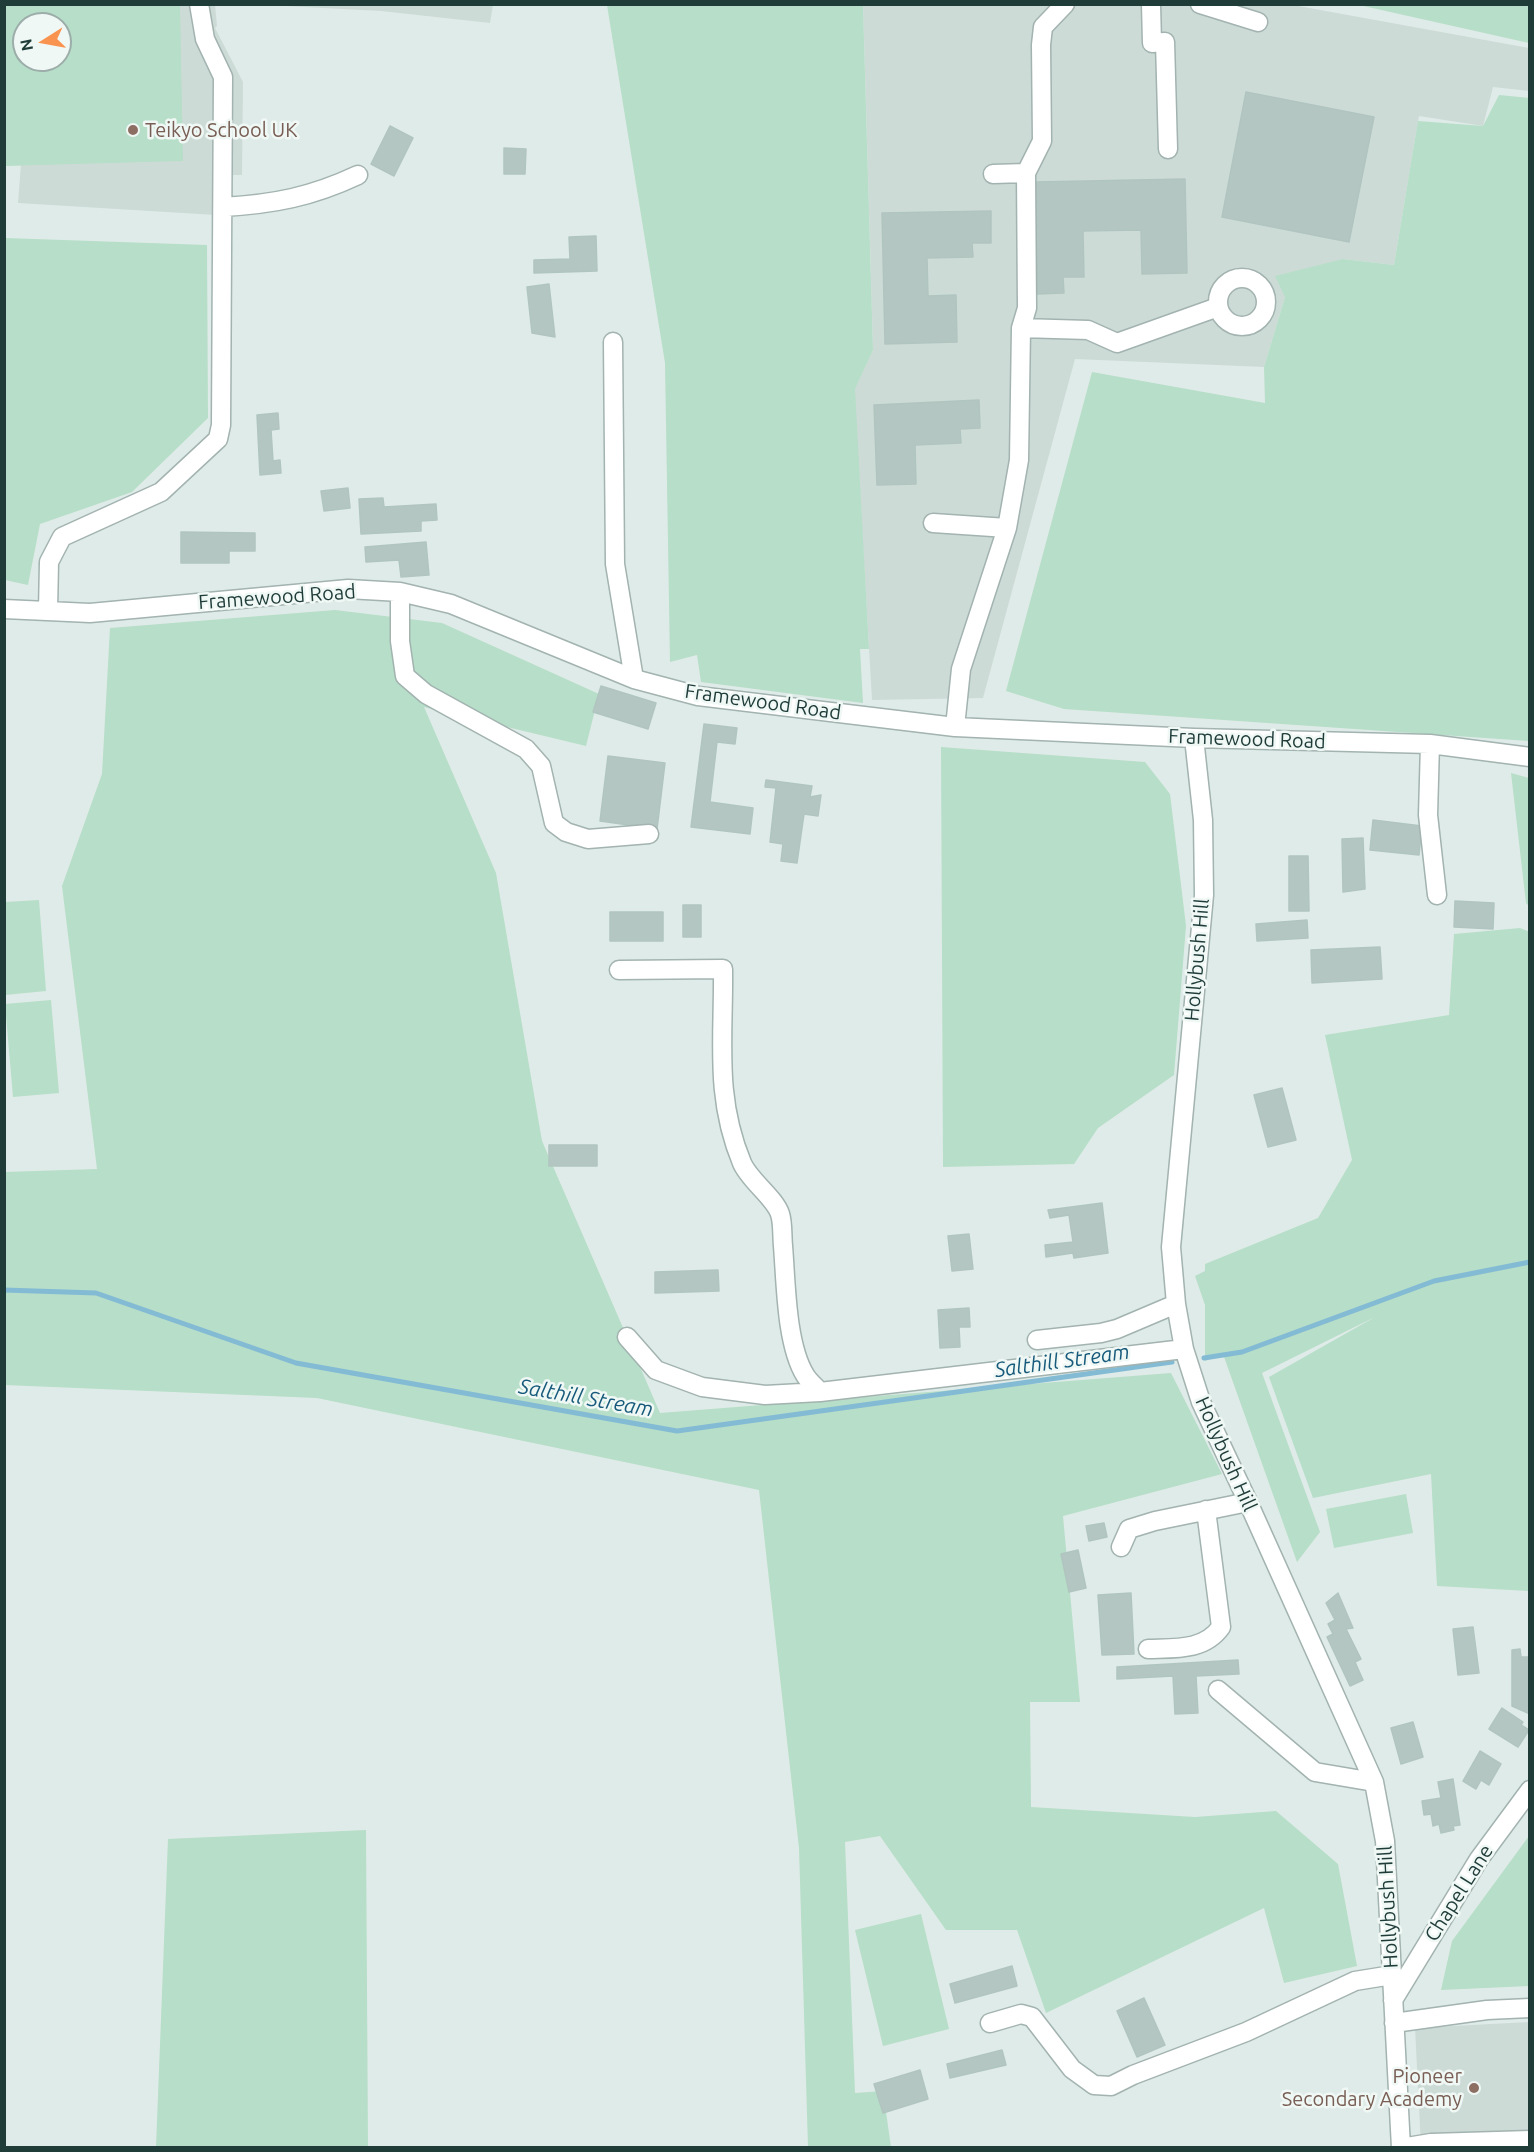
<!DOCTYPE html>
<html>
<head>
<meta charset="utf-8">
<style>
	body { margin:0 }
	#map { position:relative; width:1534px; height:2152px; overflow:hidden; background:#dfebe8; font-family:Ubuntu,sans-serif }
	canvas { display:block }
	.frame { position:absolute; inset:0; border:6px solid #1f3c39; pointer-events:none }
	.north { position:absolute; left:12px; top:12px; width:60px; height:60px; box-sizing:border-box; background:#f0f8f5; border:2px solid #9cadaa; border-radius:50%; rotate:259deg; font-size:16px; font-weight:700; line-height:24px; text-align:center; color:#1f3c39 }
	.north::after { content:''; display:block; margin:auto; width:21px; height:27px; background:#f99450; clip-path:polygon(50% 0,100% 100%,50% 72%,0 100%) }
</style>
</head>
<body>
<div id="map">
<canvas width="1534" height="2152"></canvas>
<div class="frame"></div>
<div class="north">N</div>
</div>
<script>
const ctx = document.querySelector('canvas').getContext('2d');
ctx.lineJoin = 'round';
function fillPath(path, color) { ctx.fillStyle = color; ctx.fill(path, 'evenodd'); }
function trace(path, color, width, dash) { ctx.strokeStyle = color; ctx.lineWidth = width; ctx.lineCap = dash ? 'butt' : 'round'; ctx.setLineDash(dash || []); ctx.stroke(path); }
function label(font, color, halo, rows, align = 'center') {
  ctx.font = font + ' Ubuntu,sans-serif'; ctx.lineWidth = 5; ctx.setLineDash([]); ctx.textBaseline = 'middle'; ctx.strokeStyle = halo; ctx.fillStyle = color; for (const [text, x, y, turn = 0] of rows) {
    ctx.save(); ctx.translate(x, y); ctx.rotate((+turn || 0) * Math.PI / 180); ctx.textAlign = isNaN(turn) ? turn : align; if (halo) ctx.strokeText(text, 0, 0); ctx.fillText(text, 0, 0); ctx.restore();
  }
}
const built = new Path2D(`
	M 27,5 L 215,5 L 217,26 L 215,28 L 243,82 L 242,175 L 217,175 L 216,215 L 18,203 L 27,85 L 60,60 L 60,24 Z
	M 266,5 L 493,5 L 490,23 L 381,11 Z
	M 863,5 L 1293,5 L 1529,48 L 1529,91 L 1493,87 L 1483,126 L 1419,116 L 1394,265 L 1343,259 L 1285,297 L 1264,367 L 1075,359 L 983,698 L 872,700 L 854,390 L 873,350 Z
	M 1529,2022 L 1529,2147 L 1421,2147 L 1415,2028 Z`);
const green = new Path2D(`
	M 4,5 L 180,5 L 183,161 L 5,166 ZM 24,24 L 60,24 L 60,60 L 24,60 Z
	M 607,5 L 863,5 L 873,350 L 855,389 L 869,649 L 860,649 L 863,703 L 701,682 L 697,655 L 670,662 L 665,363 Z
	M 1359,5 L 1529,5 L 1529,43 Z
	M 1499,95 L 1530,98 L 1529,741 L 1064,709 L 1006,691 L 1092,372 L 1265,403 L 1264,367 L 1285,297 L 1275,276 L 1343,259 L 1394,265 L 1418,121 L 1483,126 Z
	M 5,238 L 207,245 L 208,418 L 132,492 L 40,524 L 28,585 L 5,580 Z
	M 335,610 L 442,623 L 599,694 L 586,746 L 424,707 L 496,873 L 542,1141 L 660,1413 L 1171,1373 L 1222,1474 L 1063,1516 L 1080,1702 L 1030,1702 L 1031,1807 L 1195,1817 L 1276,1811 L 1338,1864 L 1357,1966 L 1284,1983 L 1264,1908 L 1046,2013 L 1017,1930 L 946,1930 L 880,1836 L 845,1842 L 855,2093 L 883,2091 L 891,2147 L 808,2147 L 799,1848 L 759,1490 L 317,1398 L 5,1385 L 5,1172 L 97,1169 L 62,886 L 102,774 L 110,628 Z
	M 941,747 L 1145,762 L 1170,794 L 1186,926 L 1174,1075 L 1098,1128 L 1074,1164 L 943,1167 Z
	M 1511,773 L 1529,778 L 1529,906 L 1526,903 Z
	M 39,900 L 46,991 L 5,995 L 5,902 Z
	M 1520,928 L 1530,932 L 1529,1591 L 1437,1586 L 1431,1474 L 1313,1498 L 1269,1377 L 1375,1317 L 1262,1373 L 1320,1532 L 1297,1562 L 1223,1354 L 1205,1361 L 1205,1305 L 1195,1276 L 1205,1271 L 1205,1264 L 1318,1218 L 1352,1160 L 1325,1035 L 1449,1015 L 1454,934 Z
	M 51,1000 L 59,1093 L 13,1097 L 5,1004 Z
	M 1406,1494 L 1413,1533 L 1334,1548 L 1326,1509 Z
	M 366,1830 L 368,2147 L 156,2147 L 168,1839 Z
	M 1529,1836 L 1529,1986 L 1441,1990 L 1452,1941 Z
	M 921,1914 L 949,2029 L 883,2046 L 855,1930 Z`);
const stream = new Path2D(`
	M 4,1290 L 96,1293 L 296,1363 L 677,1431 L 1172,1362
	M 1204,1358 L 1242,1352 L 1434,1281 L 1530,1262`);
const building = new Path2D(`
	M 1246,92 L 1374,117 L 1349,242 L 1222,217 Z
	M 390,126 L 413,138 L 394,176 L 371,164 Z
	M 504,148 L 526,149 L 525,174 L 504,174 Z
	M 1185,179 L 1187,273 L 1142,274 L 1141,230 L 1083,231 L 1084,277 L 1063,277 L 1064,293 L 1037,294 L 1035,182 Z
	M 991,211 L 991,243 L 972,243 L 973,257 L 927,258 L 928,296 L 956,295 L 957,342 L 885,344 L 882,213 Z
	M 596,236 L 597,271 L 534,273 L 534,260 L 570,259 L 569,237 Z
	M 549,284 L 555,337 L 532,333 L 527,287 Z
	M 979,400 L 980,428 L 960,429 L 961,443 L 915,445 L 916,484 L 877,485 L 874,405 Z
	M 278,413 L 279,429 L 271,430 L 273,461 L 280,460 L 281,473 L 260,475 L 257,415 Z
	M 348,488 L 350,508 L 324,511 L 321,491 Z
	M 383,498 L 384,507 L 436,504 L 437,520 L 421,521 L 421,531 L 361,534 L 359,499 Z
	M 181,532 L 255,533 L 255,551 L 229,551 L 229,563 L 181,563 Z
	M 426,542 L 429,575 L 401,577 L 399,560 L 366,562 L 365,547 Z
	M 601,686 L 656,703 L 648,729 L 593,712 Z
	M 704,724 L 737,728 L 735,744 L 717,742 L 710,802 L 753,808 L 750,834 L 691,827 Z
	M 608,756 L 665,763 L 657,829 L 600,821 Z
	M 766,780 L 812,786 L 810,797 L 821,795 L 818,816 L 804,814 L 797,863 L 781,861 L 783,844 L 770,842 L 776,788 L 765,787 Z
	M 1373,820 L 1422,826 L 1419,855 L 1370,850 Z
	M 1363,838 L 1365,889 L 1343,892 L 1342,839 Z
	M 1289,856 L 1308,856 L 1309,911 L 1289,911 Z
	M 1455,901 L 1494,903 L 1493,929 L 1454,927 Z
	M 683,905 L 701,905 L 701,937 L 683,937 Z
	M 610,912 L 663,912 L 663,941 L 610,941 Z
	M 1307,920 L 1308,938 L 1257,941 L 1256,924 Z
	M 1380,947 L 1382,979 L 1312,983 L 1311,950 Z
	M 1282,1088 L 1296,1140 L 1268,1147 L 1254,1095 Z
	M 549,1145 L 597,1145 L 597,1166 L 549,1166 Z
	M 1102,1203 L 1108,1253 L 1074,1258 L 1073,1253 L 1046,1257 L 1045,1245 L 1073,1242 L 1069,1215 L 1050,1218 L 1048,1210 Z
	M 969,1234 L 973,1269 L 952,1271 L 948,1236 Z
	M 718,1270 L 719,1291 L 655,1293 L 655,1272 Z
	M 969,1308 L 970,1327 L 959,1327 L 960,1347 L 940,1348 L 938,1310 Z
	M 1104,1523 L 1107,1537 L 1089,1541 L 1086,1526 Z
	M 1078,1550 L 1086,1588 L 1069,1592 L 1061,1554 Z
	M 1131,1593 L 1134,1654 L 1102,1655 L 1098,1595 Z
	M 1338,1593 L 1353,1628 L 1346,1629 L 1361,1659 L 1355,1662 L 1363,1680 L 1350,1686 L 1327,1637 L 1333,1634 L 1328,1624 L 1335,1620 L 1326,1603 Z
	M 1473,1627 L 1479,1673 L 1458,1675 L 1453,1629 Z
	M 1520,1649 L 1521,1657 L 1530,1657 L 1530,1714 L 1512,1706 L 1512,1650 Z
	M 1238,1660 L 1239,1674 L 1196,1676 L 1198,1713 L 1175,1714 L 1173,1676 L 1117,1679 L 1117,1667 Z
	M 1502,1708 L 1523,1722 L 1521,1725 L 1529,1730 L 1518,1747 L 1489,1729 Z
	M 1413,1722 L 1423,1757 L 1401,1764 L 1391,1728 Z
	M 1480,1751 L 1501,1764 L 1489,1785 L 1481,1780 L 1476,1789 L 1463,1781 Z
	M 1453,1779 L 1460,1825 L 1453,1826 L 1454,1830 L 1441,1833 L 1439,1824 L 1433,1826 L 1431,1814 L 1424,1815 L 1422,1801 L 1441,1798 L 1438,1782 Z
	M 1012,1966 L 1017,1986 L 955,2003 L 950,1984 Z
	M 1144,1998 L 1165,2045 L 1137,2057 L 1117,2011 Z
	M 1002,2050 L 1006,2065 L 950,2078 L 947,2064 Z
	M 920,2070 L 928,2099 L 883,2113 L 874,2084 Z`);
const minor = new Path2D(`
	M 1151,4 L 1152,43 L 1165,42 L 1168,149
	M 1200,4 L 1258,22
	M 993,174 L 1026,173
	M 223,207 C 274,204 311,197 358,175
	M1218 302a24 24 0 1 1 48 0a24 24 0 1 1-48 0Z
	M 1021,328 L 1088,330 L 1117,343 L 1218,307
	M 613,342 L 615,564 L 634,679
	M 933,523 L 1007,528
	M 400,592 L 400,641 L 405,676 L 426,694 L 526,749 L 541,766 L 554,823 L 566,832 L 588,839 L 649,834
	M 4,609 L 90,613 L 348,589 L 400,592 L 451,604 L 634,679 L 698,696 L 955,727 L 1194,738 L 1430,744 L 1530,757
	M 48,611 L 49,562 L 62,537 L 161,492 L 218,439 L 221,425 L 223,77 L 205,39 L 199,4
	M 955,727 L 961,669 L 1007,528 L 1019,460 L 1021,328 L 1027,308 L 1026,173 L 1042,141 L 1041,45 L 1043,27 L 1065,4
	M 1194,738 L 1203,820 L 1204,895 L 1171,1247 L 1176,1304 L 1184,1349 L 1201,1402 L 1248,1502 L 1374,1782 L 1385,1841 L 1401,2148
	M 1430,744 L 1428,815 L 1437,895
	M 619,970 L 723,969 C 724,1038 714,1096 742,1163 C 749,1180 775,1198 780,1214 C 783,1223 782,1236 783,1246 C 786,1282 786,1344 805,1375 C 809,1382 816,1387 820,1392
	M 627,1337 L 656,1370 L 702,1387 L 765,1395 L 820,1392 L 1184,1349
	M 1037,1340 L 1101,1333 L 1117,1329 L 1176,1304
	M 1121,1547 L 1129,1529 L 1155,1521 L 1248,1502
	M 1148,1649 C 1175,1648 1204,1651 1221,1627 L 1206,1510
	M 1218,1690 L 1315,1772 L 1374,1782
	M 1393,2000 L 1479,1859 L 1530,1790
	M 990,2023 L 1021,2014 L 1032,2017 L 1072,2069 L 1094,2085 L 1111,2086 L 1133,2075 L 1246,2032 L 1355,1981 L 1392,1975
	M 1394,2023 L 1487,2010 L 1530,2008
	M 1401,2148 L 1431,2143 L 1530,2140`);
const markers = [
	[133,130,6,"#8d6e63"],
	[1474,2088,6,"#8d6e63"]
];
const educationNames = [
	["Teikyo School UK",145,130],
	["Pioneer",1462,2076,"right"],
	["Secondary Academy",1462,2099,"right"]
];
const streetNames = [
	["Framewood Road",277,597,-4],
	["Framewood Road",763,702,8],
	["Framewood Road",1247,739,2],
	["Hollybush Hill",1197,960,-85],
	["Hollybush Hill",1226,1454,66],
	["Chapel Lane",1459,1893,-58],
	["Hollybush Hill",1388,1907,-93]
];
const waterNames = [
	["Salthill Stream",1062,1361,-8],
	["Salthill Stream",586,1398,10]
];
fillPath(built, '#cddbd7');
fillPath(green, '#b7dec8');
trace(stream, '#84bbd4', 5);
fillPath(building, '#b4c6c1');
trace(building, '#b1c5c0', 1.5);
trace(minor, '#a2b3b0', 21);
trace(minor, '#fff', 18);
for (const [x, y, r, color] of markers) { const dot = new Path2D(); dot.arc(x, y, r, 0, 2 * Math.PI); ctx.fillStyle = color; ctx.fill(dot); trace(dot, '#f0f8f5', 2); }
label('20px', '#785e54', '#f0f8f5', educationNames, 'left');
label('20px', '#1f3c39', '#f0f8f5', streetNames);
label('italic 21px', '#175a7b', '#f0f8f5', waterNames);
</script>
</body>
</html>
